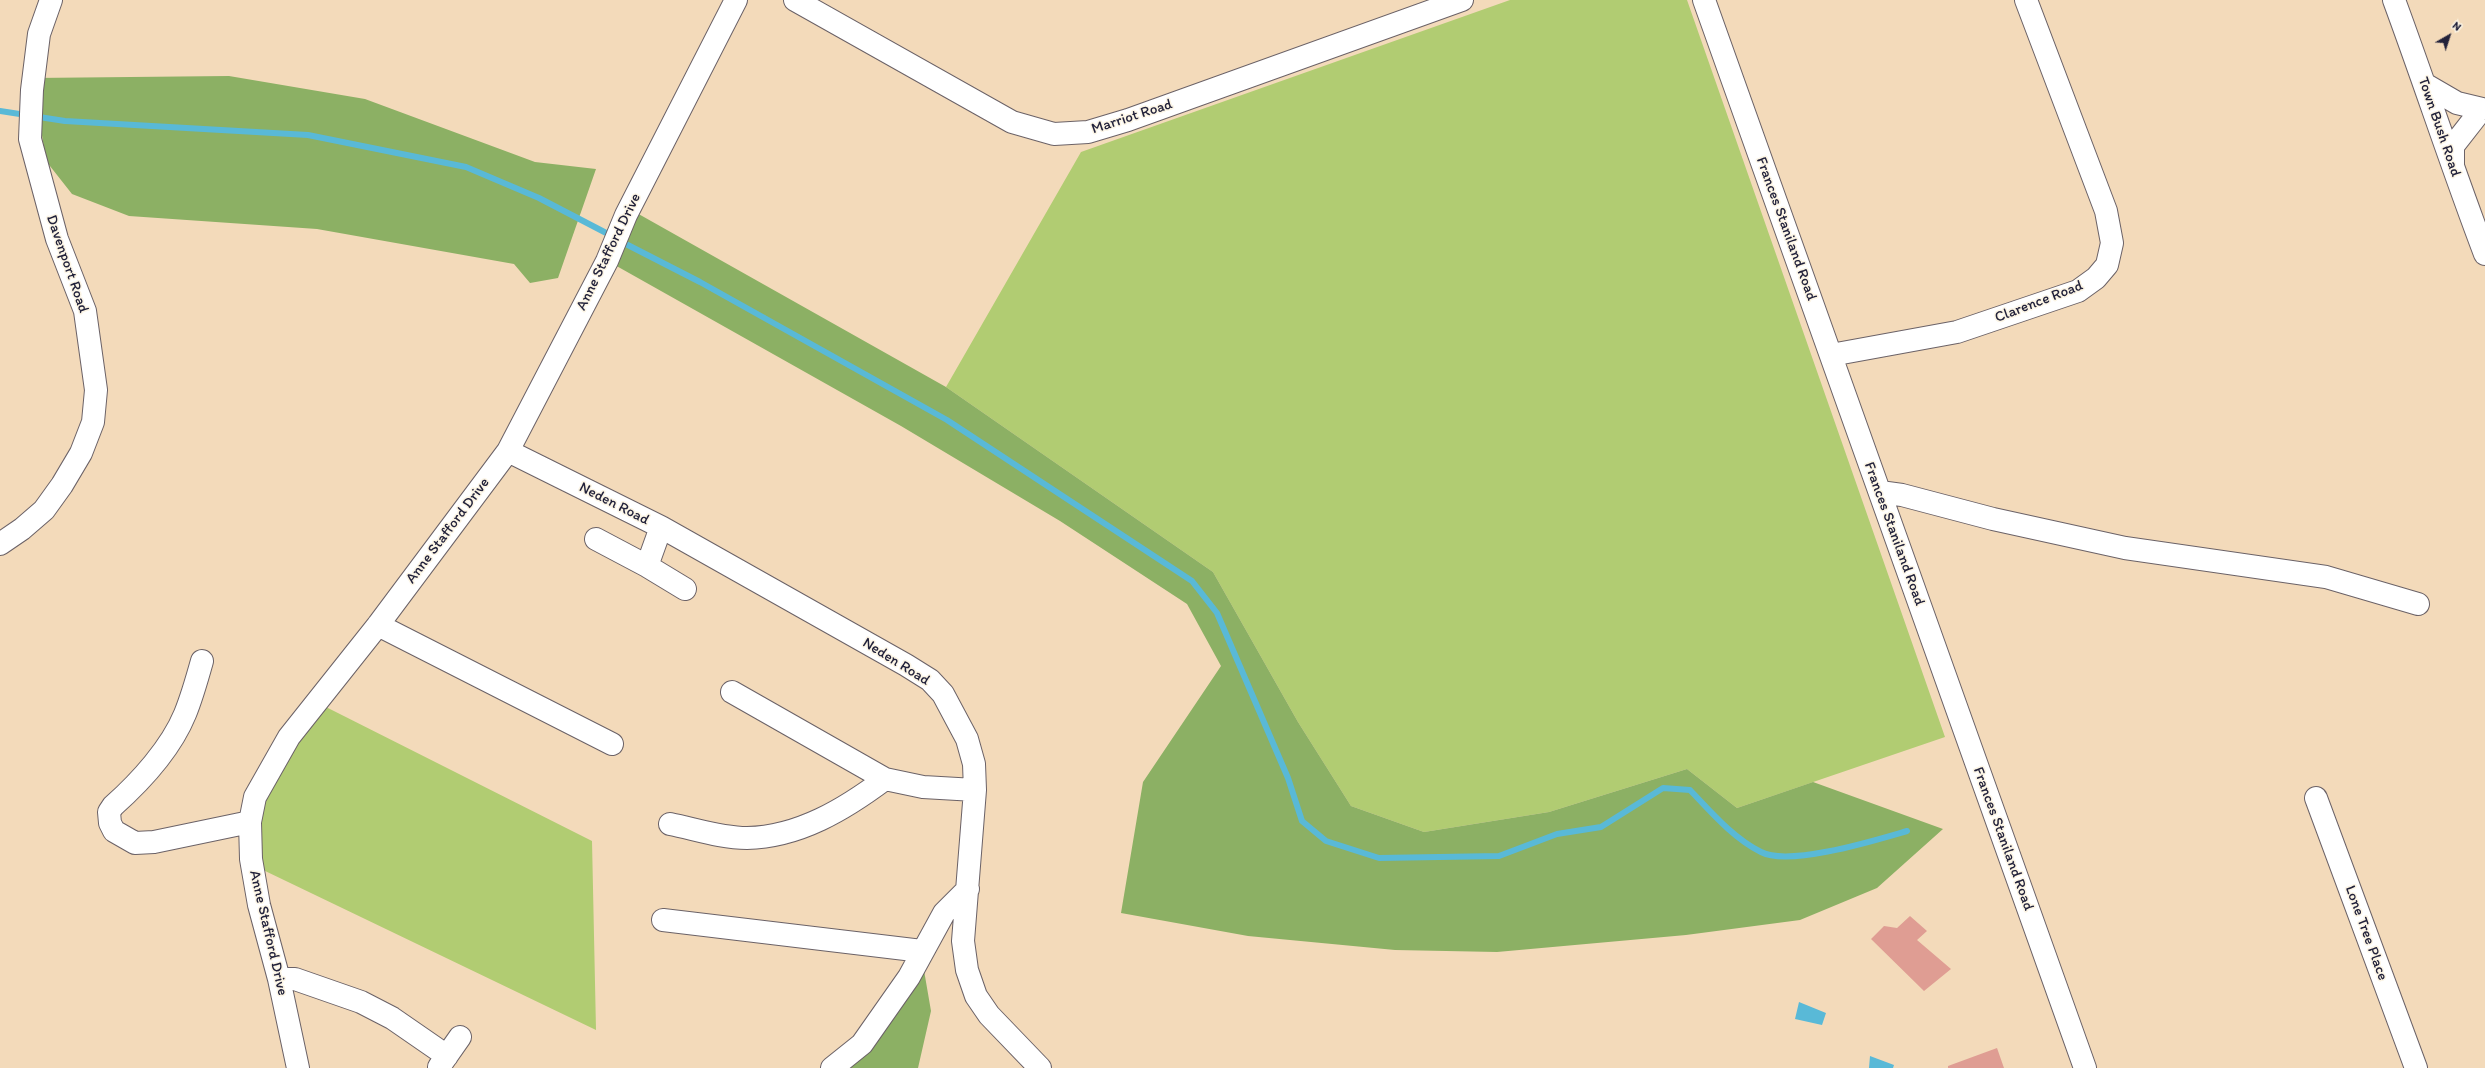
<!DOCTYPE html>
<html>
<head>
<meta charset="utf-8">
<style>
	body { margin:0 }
	#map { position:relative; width:2485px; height:1068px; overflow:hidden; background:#f3daba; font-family:Itim,sans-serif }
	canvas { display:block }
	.north { position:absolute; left:2429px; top:16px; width:40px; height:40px; -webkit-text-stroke:3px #fcf5e5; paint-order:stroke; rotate:39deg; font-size:11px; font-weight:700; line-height:16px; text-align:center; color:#22223b }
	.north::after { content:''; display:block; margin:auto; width:14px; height:18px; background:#22223b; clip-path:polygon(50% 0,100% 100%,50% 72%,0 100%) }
</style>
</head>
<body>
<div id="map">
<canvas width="2485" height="1068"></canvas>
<div class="north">N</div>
</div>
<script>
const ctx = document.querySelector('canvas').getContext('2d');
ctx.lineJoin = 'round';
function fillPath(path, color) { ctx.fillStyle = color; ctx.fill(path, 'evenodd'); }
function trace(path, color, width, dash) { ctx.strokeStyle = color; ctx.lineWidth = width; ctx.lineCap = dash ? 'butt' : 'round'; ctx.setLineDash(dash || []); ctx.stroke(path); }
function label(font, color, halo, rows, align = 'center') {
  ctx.font = font + ' Itim,sans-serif'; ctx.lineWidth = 3; ctx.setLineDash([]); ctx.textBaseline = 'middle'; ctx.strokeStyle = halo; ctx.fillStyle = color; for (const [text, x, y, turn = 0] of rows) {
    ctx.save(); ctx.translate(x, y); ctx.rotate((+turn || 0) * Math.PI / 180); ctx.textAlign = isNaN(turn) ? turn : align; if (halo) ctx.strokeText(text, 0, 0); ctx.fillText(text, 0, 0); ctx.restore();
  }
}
const green = new Path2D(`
	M 1510,0 L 1687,0 L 1945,737 L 1737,808 L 1687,769 L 1549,812 L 1424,832 L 1351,806 L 1298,722 L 1213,572 L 946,387 L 1081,152 Z
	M 320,704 L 592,841 L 596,1030 L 261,869 L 258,825 L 265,797 Z`);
const forest = new Path2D(`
	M 229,76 L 365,99 L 535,162 L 596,169 L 558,278 L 530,283 L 514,264 L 317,229 L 129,216 L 72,194 L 46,161 L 33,78 Z
	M 635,212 L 946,387 L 1213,572 L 1298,722 L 1351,806 L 1424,832 L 1549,812 L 1687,769 L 1737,808 L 1813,782 L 1943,829 L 1877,888 L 1800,920 L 1686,935 L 1497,952 L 1395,950 L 1248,936 L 1121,913 L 1143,782 L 1221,666 L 1187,604 L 1060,521 L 901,426 L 613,264 Z
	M 921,953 L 931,1011 L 918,1068 L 822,1068 L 846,1050 Z`);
const water = new Path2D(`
	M 1799,1002 L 1826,1013 L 1822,1025 L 1795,1019 Z
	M 1870,1056 L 1894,1065 L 1893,1068 L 1869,1068 Z`);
const stream = new Path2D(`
	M 0,111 L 65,121 L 308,135 L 466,167 L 539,198 L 612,236
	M 620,241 L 700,282 L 947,420 L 1192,581 L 1217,613 L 1288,778 L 1302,821 L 1326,841 L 1379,858 L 1499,856 L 1557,834 L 1601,827 L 1663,788 L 1690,790 C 1711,812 1733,838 1761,852 C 1789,867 1876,840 1907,831`);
const building = new Path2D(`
	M 1910,916 L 1927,931 L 1917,940 L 1951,969 L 1924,991 L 1871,939 L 1884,926 L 1897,928 Z
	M 1997,1048 L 2004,1068 L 1948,1068 L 1948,1066 Z`);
const minor = new Path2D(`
	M 795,0 L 1012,122 L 1054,134 L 1088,132 L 1128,120 L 1462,0
	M 1704,0 L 2085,1068
	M 2394,0 C 2425,84 2453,170 2485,254
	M 2426,85 L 2457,103 L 2482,109
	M 2453,165 L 2453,146 L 2482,109
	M 1831,355 L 1957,332 L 2078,291 L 2096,278 L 2107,265 L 2112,243 L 2106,211 L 2026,0
	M 508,451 L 661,527 L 906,665 L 930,680 L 943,694 L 967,739 L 974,764 L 975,790 L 963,941 L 967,970 L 976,996 L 989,1015 L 1040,1068
	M 1880,492 L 1902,495 L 1993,519 L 2125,548 L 2326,577 L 2418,604
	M 596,539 L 647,566 L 685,589
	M 0,544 L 22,529 L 44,510 L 62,485 L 81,453 L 93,422 L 96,390 L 85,311 L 57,239 L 30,139 L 32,90 L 39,34 L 51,0
	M 647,566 L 661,527
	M 378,625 L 612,744
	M 202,661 C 197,679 192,697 185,714 C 171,748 140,782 113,806 L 109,812 L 110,823 L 114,831 L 135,843 L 154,842 L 250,822
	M 732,692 L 885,779 L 923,787 L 975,790
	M 2316,798 L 2416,1068
	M 670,824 C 695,829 721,838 747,838 C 799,837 845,809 885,779
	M 663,920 L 922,951
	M 279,979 L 295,979 L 361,1002 L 392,1018 L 447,1056
	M 439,1067 L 460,1037
	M 298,1068 L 279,979 L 259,905 L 251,859 L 250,822 L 255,797 L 289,737 L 378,625 L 508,451 L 607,261 L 626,215 L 736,0
	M 832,1068 L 862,1044 L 909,977 L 944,913 L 968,889`);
const streetNames = [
	["Marriot Road",1132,117,-18],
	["Town Bush Road",2439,127,71],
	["Frances Staniland Road",1786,229,70],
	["Anne Stafford Drive",609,252,-64],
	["Davenport Road",67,264,71],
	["Clarence Road",2039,302,-21],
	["Neden Road",614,504,27],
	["Anne Stafford Drive",448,531,-53],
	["Frances Staniland Road",1894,534,70],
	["Neden Road",896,662,32],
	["Frances Staniland Road",2003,839,70],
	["Anne Stafford Drive",268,933,77],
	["Lone Tree Place",2366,933,70]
];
fillPath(green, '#b1cc72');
fillPath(forest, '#8cb064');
fillPath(water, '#59b9d7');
trace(stream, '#59b9d7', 6);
fillPath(building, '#df9d93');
trace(minor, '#6b6267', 24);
trace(minor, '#fff', 22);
label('15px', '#22223b', '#fcf5e5', streetNames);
</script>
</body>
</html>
